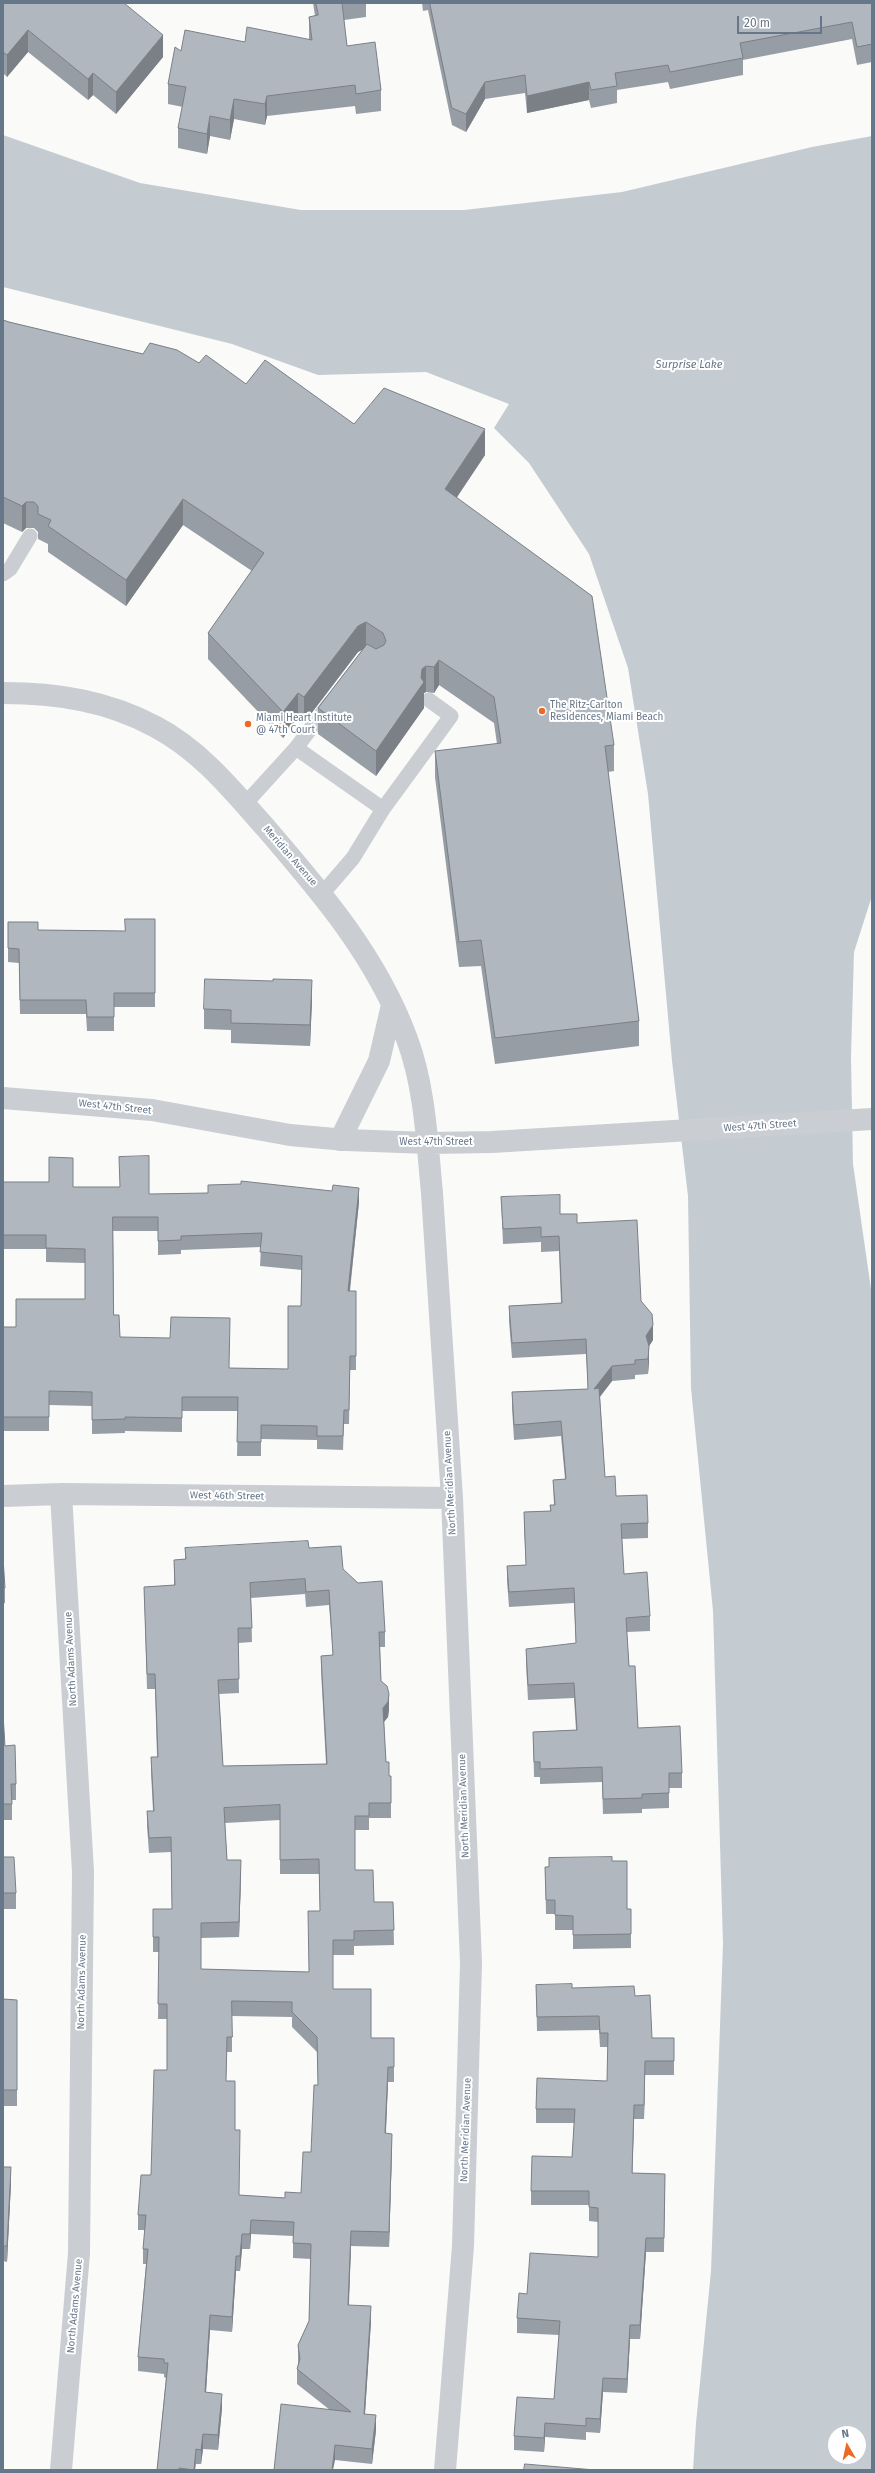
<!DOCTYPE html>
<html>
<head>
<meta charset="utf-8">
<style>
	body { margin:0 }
	#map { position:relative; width:875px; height:2473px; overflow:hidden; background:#fafaf8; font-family:"Fira Sans",sans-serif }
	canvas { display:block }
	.frame { position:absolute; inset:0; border:4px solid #67778a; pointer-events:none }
	.north { position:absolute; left:827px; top:2425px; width:40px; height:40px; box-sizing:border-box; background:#fff; border:1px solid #c2c9d0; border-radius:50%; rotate:351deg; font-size:11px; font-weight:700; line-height:16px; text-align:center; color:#67778a }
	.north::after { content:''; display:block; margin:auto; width:14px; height:18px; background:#ee6924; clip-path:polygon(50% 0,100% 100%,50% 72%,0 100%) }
	.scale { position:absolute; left:737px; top:16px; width:85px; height:18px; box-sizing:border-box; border:2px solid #67778a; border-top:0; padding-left:5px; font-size:12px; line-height:14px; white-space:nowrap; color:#67778a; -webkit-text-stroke:3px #fff; paint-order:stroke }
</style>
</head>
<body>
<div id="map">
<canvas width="875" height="2473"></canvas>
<div class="frame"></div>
<div class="north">N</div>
<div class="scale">20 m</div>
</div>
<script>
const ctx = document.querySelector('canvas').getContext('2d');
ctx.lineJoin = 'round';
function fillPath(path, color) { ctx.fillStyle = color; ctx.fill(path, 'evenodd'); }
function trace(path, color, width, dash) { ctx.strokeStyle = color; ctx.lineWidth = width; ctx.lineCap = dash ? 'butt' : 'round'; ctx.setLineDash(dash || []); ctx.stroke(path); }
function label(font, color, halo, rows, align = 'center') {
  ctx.font = font + ' "Fira Sans",sans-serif'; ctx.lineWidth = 4; ctx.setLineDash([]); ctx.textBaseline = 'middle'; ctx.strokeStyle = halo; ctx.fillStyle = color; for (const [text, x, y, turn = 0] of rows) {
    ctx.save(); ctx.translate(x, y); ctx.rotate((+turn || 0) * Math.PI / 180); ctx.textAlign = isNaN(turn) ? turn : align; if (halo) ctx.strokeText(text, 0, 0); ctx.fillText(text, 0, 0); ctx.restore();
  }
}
const water = new Path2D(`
	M 3,135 L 140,183 L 301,210 L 464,210 L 622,192 L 812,147 L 872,136 L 872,896 L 854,952 L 851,1057 L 853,1164 L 872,1296 L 872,2470 L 693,2470 L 696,2423 L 711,2271 L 723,1944 L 713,1611 L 691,1388 L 688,1196 L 672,1061 L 648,794 L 628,668 L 589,554 L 529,463 L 494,428 L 509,404 L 426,372 L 318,375 L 232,344 L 3,287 ZM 835,2433 L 859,2433 L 859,2457 L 835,2457 Z`);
const lane = new Path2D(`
	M 3,574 L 10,569 L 30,536
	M 296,748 L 383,809
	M 245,804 L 296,748 L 330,703
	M 322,894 L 353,858 L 383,809 L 451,716 L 429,700`);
const street = new Path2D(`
	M 3,693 C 57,693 108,701 156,727 C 201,751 232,790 265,827 C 321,892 377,957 407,1039 C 425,1087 427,1142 432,1193 L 452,1498 L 471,1963 L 463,2246 L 445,2470
	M 3,1098 L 152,1110 L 290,1135 L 346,1140 L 428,1143 L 492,1142 L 872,1119
	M 340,1140 L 379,1061 L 392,1005
	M 3,1496 L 61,1494 L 452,1498
	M 61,2470 L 79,2253 L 83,1872 L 61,1494`);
const wall = new Path2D(`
	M 3,3 L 126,3 L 125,4 L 163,57 L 116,114 L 93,95 L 88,100 L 28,52 L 7,77 L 3,73 Z
	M 313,3 L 366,3 L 366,17 L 344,20 L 347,46 L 381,90 L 381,111 L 356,114 L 355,106 L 267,116 L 265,125 L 234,119 L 230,140 L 210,136 L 207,154 L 178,148 L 178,128 L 183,107 L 168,104 L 168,84 L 181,51 L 245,42 L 309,39 L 309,17 L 315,16 Z
	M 422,3 L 872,3 L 872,62 L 857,65 L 852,39 L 743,60 L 743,75 L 670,89 L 668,82 L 617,90 L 617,103 L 591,108 L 589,100 L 527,113 L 525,93 L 485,99 L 466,132 L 452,125 L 428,10 L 423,11 Z
	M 3,320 L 9,322 L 143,354 L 199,363 L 246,384 L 354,424 L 485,455 L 457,497 L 614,745 L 614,771 L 608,772 L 639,1021 L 639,1046 L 495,1064 L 481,966 L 459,967 L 435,777 L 435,751 L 497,744 L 494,723 L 439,685 L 434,693 L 426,692 L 424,693 L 424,708 L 376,776 L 318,734 L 318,708 L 363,649 L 358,652 L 304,723 L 298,718 L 283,738 L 208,659 L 208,633 L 252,571 L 183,525 L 126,606 L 48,552 L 48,544 L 38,539 L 38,532 L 34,528 L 26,528 L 22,532 L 3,523 Z
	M 155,919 L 155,1007 L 114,1007 L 114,1031 L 87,1031 L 86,1014 L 20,1014 L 19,963 L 8,962 L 8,922 L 38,930 L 125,931 Z
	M 273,981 L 312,1000 L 310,1046 L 231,1043 L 231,1030 L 204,1029 L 204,1009 Z
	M 3,1182 L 73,1187 L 149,1194 L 359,1202 L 350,1291 L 356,1291 L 356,1370 L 350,1370 L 349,1424 L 344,1424 L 343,1450 L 317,1449 L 317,1440 L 261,1439 L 261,1456 L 237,1456 L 238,1411 L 182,1411 L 182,1432 L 125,1431 L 125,1433 L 92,1434 L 92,1406 L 49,1405 L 49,1431 L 3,1431 L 3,1327 L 16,1327 L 85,1299 L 85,1263 L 46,1262 L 46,1249 L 3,1249 ZM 113,1231 L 158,1231 L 158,1255 L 181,1254 L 181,1250 L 261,1247 L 260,1266 L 302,1270 L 301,1306 L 288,1369 L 229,1368 L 120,1337 L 114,1315 Z
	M 501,1197 L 560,1214 L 577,1223 L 641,1301 L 653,1340 L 649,1346 L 649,1361 L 648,1374 L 635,1375 L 635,1379 L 612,1381 L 600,1397 L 605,1477 L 616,1496 L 648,1523 L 648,1538 L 622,1539 L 624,1574 L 650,1616 L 650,1631 L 627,1632 L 629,1666 L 638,1728 L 682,1773 L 682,1788 L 669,1788 L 669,1808 L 642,1809 L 642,1813 L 603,1814 L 602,1782 L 540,1784 L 540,1777 L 534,1777 L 533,1732 L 576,1730 L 574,1698 L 528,1700 L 526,1664 L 526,1649 L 576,1644 L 574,1603 L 509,1607 L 507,1581 L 507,1566 L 526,1565 L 524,1527 L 524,1512 L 550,1511 L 550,1505 L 554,1505 L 553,1480 L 565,1479 L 561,1436 L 514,1440 L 512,1407 L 512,1392 L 588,1389 L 586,1354 L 512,1358 L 509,1321 L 509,1306 L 561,1303 L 559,1251 L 541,1252 L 541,1242 L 503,1244 Z
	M 185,1548 L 309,1548 L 343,1569 L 385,1632 L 385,1647 L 380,1647 L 381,1681 L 389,1709 L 388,1717 L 384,1722 L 386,1762 L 389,1776 L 391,1776 L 391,1818 L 369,1818 L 369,1830 L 355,1830 L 355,1870 L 374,1902 L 393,1902 L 394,1945 L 354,1946 L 354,1955 L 333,1955 L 333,1989 L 371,2038 L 394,2038 L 394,2082 L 388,2082 L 386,2133 L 392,2149 L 389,2247 L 351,2246 L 349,2305 L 371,2321 L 365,2414 L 376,2430 L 372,2464 L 335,2460 L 330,2410 L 297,2384 L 297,2369 L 298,2364 L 298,2345 L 309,2321 L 311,2259 L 293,2258 L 293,2236 L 251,2234 L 250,2249 L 242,2249 L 240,2271 L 236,2271 L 232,2332 L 210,2330 L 206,2392 L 222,2408 L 218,2450 L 203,2449 L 201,2464 L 196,2464 L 195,2470 L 157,2470 L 166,2378 L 164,2377 L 164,2374 L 138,2371 L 138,2357 L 146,2264 L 143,2264 L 143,2249 L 145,2230 L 138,2230 L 138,2215 L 151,2175 L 167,2070 L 167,2019 L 158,2019 L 159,1952 L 153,1952 L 153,1909 L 172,1909 L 171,1852 L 149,1853 L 147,1826 L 147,1811 L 153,1811 L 151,1772 L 151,1757 L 157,1757 L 155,1689 L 147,1689 L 144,1587 L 174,1585 L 174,1560 L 185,1559 ZM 305,1594 L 306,1607 L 329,1605 L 333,1655 L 321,1656 L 321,1670 L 326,1764 L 223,1766 L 219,1694 L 239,1693 L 238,1643 L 252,1642 L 251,1598 ZM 280,1820 L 280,1874 L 319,1874 L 320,1911 L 309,1972 L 201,1969 L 201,1938 L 239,1937 L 241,1875 L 227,1860 L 225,1823 ZM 232,2016 L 292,2017 L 292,2027 L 317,2052 L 318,2085 L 311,2152 L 301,2193 L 285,2198 L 239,2195 L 235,2130 L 226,2081 L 227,2052 L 232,2052 Z
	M 3,1558 L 5,1588 L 5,1603 L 3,1604 Z
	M 3,1714 L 5,1746 L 16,1784 L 16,1800 L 12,1800 L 12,1820 L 3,1820 Z
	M 3,1857 L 16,1893 L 16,1909 L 3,1909 Z
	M 612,1861 L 627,1909 L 631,1909 L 631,1948 L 573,1949 L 573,1930 L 555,1930 L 555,1914 L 546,1914 L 545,1867 Z
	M 536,1985 L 572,1988 L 635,1996 L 652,2038 L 674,2061 L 674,2075 L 645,2075 L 644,2119 L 634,2119 L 632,2173 L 665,2174 L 664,2252 L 646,2252 L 640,2339 L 630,2339 L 627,2393 L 603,2392 L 600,2433 L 586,2432 L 586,2440 L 545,2437 L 544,2452 L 514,2450 L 514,2436 L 554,2399 L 559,2335 L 517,2333 L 517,2318 L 527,2294 L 598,2257 L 598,2222 L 589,2221 L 589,2205 L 531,2205 L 531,2191 L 572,2157 L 574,2123 L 536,2123 L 536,2109 L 607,2081 L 608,2047 L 600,2047 L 599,2030 L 537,2031 Z
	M 3,1999 L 17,2000 L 17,2106 L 3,2106 Z
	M 3,2167 L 11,2183 L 7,2262 L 3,2261 Z`);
const shadedWall = new Path2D(`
	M 28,30 L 28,52 L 7,77 L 7,55 Z
	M 163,35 L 163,57 L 116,114 L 116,92 Z
	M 93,73 L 93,95 L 88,100 L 88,79 Z
	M 485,82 L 485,99 L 466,132 L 466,114 Z
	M 589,82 L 589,100 L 527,113 L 527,96 Z
	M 267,96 L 267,116 L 265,125 L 265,104 Z
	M 234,99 L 234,119 L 230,140 L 230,120 Z
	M 210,116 L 210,136 L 207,154 L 207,134 Z
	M 485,429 L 485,455 L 445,515 L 445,489 Z
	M 183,499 L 183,525 L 126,606 L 126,580 Z
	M 26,502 L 26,528 L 22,532 L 22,506 Z
	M 366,622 L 366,648 L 358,652 L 304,723 L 304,697 L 358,626 Z
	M 439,660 L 439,685 L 434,693 L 434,667 Z
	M 426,666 L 426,692 L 424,693 L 424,708 L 376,776 L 376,751 L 421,678 L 422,669 Z
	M 298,693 L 298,718 L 283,738 L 283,712 Z
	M 312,980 L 312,1000 L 310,1046 L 310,1025 Z
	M 359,1188 L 359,1202 L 348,1305 L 348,1291 Z
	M 653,1325 L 653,1340 L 646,1351 L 646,1336 Z
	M 649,1346 L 649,1361 L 648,1374 L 648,1359 Z
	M 612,1366 L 612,1381 L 594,1404 L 594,1389 Z
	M 389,1694 L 389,1709 L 388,1717 L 383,1723 L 383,1708 Z
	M 241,1860 L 241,1875 L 239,1937 L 239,1922 Z
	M 645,2061 L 645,2075 L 644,2119 L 644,2105 Z
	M 388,2067 L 388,2082 L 385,2148 L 385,2133 Z
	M 634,2105 L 634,2119 L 632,2187 L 632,2173 Z
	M 392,2134 L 392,2149 L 389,2247 L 389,2232 Z
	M 11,2167 L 11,2183 L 7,2262 L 7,2246 Z
	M 251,2220 L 251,2234 L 250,2249 L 250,2234 Z
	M 351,2231 L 351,2246 L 348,2320 L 348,2305 Z
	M 242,2234 L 242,2249 L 240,2271 L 240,2256 Z
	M 646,2238 L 646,2252 L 640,2339 L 640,2325 Z
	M 236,2256 L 236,2271 L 232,2332 L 232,2317 Z
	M 371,2306 L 371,2321 L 364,2428 L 364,2414 Z
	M 210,2315 L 210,2330 L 205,2407 L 205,2392 Z
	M 630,2325 L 630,2339 L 627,2393 L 627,2379 Z
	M 603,2378 L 603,2392 L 600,2433 L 600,2419 Z
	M 222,2394 L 222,2408 L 218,2450 L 218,2435 Z
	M 376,2415 L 376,2430 L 372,2464 L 372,2449 Z
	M 545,2423 L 545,2437 L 544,2452 L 544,2438 Z
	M 203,2434 L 203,2449 L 201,2464 L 201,2450 Z
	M 335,2445 L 335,2460 L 333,2470 L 332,2470 Z
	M 196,2449 L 195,2470 L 194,2470 Z`);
const building = new Path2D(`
	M 3,3 L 124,3 L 163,35 L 116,92 L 93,73 L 88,79 L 28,30 L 7,55 L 3,52 Z
	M 316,3 L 342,3 L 347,46 L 375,42 L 381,90 L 356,94 L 355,85 L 267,96 L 265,104 L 234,99 L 230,120 L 210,116 L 207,134 L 178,128 L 186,87 L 168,84 L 175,47 L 181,51 L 185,30 L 245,42 L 247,27 L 312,40 L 309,17 L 318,15 Z
	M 430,3 L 872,3 L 872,44 L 857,47 L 852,22 L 740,43 L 743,58 L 670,72 L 668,65 L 615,73 L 617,86 L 591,90 L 589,82 L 527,96 L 525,75 L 485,82 L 466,114 L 452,108 Z
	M 3,320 L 9,322 L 143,354 L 150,343 L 177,350 L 199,363 L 206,355 L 246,384 L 265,360 L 354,424 L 384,388 L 485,429 L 445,489 L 592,596 L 614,745 L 605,746 L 639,1021 L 495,1038 L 481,940 L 459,942 L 435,751 L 501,743 L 494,697 L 439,660 L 434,667 L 426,666 L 422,669 L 421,678 L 424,682 L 376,751 L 318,708 L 367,644 L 376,649 L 384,645 L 386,641 L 383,633 L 366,622 L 358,626 L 304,697 L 298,693 L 283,712 L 208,633 L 264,553 L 183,499 L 126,580 L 48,526 L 51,520 L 38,514 L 38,506 L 34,502 L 26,502 L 22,506 L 3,497 Z
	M 125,919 L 155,919 L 155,993 L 114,993 L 114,1017 L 87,1017 L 86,1000 L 20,1000 L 19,949 L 8,948 L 8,922 L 38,922 L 38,930 L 125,931 Z
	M 205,979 L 273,981 L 273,979 L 312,980 L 310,1025 L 231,1023 L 231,1010 L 204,1009 Z
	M 149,1156 L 149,1194 L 208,1193 L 208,1185 L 241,1184 L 241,1181 L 332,1191 L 333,1185 L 359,1188 L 348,1291 L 356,1291 L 356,1356 L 350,1356 L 349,1410 L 344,1410 L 343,1436 L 317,1436 L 317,1426 L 261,1425 L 261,1442 L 237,1442 L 238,1397 L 182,1397 L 182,1418 L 125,1417 L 125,1419 L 92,1420 L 92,1392 L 49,1391 L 49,1417 L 3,1417 L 3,1327 L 16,1327 L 16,1299 L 85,1299 L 85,1249 L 46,1248 L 46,1235 L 3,1235 L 3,1182 L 49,1182 L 49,1157 L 73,1158 L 73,1187 L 120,1187 L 119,1157 ZM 113,1217 L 158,1217 L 158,1241 L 181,1240 L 181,1236 L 262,1233 L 260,1252 L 302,1256 L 301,1306 L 288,1306 L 288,1369 L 229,1368 L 230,1318 L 171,1317 L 170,1338 L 120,1337 L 119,1315 L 114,1315 Z
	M 560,1195 L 560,1214 L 577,1214 L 577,1223 L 637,1220 L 641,1301 L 652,1314 L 653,1325 L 646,1336 L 649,1346 L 648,1359 L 635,1360 L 635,1364 L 612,1366 L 594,1389 L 599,1388 L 605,1477 L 615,1476 L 616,1496 L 647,1495 L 648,1523 L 621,1524 L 624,1574 L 647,1572 L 650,1616 L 626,1618 L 629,1666 L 635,1666 L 638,1728 L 680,1726 L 682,1773 L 669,1773 L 669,1793 L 642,1794 L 642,1798 L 603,1799 L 602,1767 L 540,1769 L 540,1762 L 534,1762 L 533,1732 L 577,1730 L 574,1683 L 528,1685 L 526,1649 L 576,1643 L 574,1588 L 509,1592 L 507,1566 L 526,1565 L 524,1512 L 551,1511 L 550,1505 L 555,1505 L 553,1480 L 566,1479 L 561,1421 L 514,1425 L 512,1392 L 588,1389 L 586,1339 L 512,1343 L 509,1306 L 562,1303 L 559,1236 L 541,1237 L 541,1227 L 503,1229 L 501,1197 Z
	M 308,1541 L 309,1548 L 341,1546 L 343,1569 L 358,1583 L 382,1581 L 385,1632 L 379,1632 L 381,1681 L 387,1686 L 389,1694 L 388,1702 L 383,1708 L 386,1762 L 389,1762 L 389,1776 L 391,1776 L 391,1803 L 369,1803 L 369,1816 L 355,1816 L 355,1870 L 373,1870 L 374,1902 L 393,1902 L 394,1930 L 354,1931 L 354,1940 L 333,1940 L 333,1989 L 371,1989 L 371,2038 L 394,2038 L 394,2067 L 388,2067 L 385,2133 L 392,2134 L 389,2232 L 351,2231 L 348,2305 L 371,2306 L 364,2414 L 376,2415 L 372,2449 L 335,2445 L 332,2470 L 274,2470 L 281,2404 L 351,2412 L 297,2369 L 300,2359 L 298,2345 L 309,2321 L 311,2244 L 293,2243 L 294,2222 L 251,2220 L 250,2234 L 242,2234 L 240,2256 L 236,2256 L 232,2317 L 210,2315 L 205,2392 L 222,2394 L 218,2435 L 203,2434 L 201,2450 L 196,2449 L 194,2470 L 179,2468 L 179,2470 L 157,2470 L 168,2363 L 164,2363 L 164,2359 L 138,2357 L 148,2249 L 143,2249 L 146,2215 L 138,2215 L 141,2175 L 151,2175 L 154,2070 L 167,2070 L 167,2004 L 158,2004 L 159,1937 L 153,1937 L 153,1909 L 172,1909 L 171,1837 L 149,1838 L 147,1811 L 154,1811 L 151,1757 L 158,1757 L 155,1674 L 147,1674 L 144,1587 L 175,1585 L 174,1560 L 186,1559 L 185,1548 ZM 305,1579 L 306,1592 L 329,1590 L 333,1655 L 321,1656 L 327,1764 L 223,1766 L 218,1680 L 239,1679 L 238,1628 L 252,1628 L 250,1583 ZM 280,1805 L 280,1860 L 319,1859 L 320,1911 L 308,1911 L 309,1972 L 201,1969 L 201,1923 L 239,1922 L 241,1860 L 227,1860 L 224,1808 ZM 232,2001 L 292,2002 L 292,2012 L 317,2037 L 318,2085 L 314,2085 L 311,2152 L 303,2152 L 301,2193 L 285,2192 L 285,2198 L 239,2195 L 240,2130 L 235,2130 L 235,2081 L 226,2081 L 227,2037 L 232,2037 Z
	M 3,1558 L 5,1588 L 3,1588 Z
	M 3,1714 L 5,1746 L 15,1745 L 16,1784 L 11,1784 L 12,1804 L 3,1804 Z
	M 3,1857 L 14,1857 L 16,1893 L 3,1893 Z
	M 612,1857 L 612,1861 L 627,1861 L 627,1909 L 631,1909 L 631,1934 L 573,1935 L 573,1916 L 555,1915 L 555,1900 L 546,1900 L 545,1867 L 549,1867 L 549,1858 Z
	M 572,1984 L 572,1988 L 634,1986 L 635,1996 L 650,1995 L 652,2038 L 674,2038 L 674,2061 L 645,2061 L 644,2105 L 634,2105 L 632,2173 L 665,2174 L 664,2238 L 646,2238 L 640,2325 L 630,2325 L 627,2379 L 603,2378 L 600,2419 L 586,2418 L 586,2426 L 545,2423 L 544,2438 L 514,2436 L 517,2397 L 554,2399 L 560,2321 L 517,2318 L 519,2293 L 527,2294 L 530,2253 L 598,2257 L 598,2208 L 589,2207 L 589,2191 L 531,2191 L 532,2156 L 572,2157 L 575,2109 L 536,2109 L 537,2078 L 607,2081 L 608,2033 L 600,2033 L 599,2016 L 537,2017 L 536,1985 Z
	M 3,1999 L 17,2000 L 17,2090 L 3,2090 Z
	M 3,2167 L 11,2167 L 7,2246 L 3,2246 Z
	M 525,2464 L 595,2470 L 524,2470 Z`);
const markers = [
	[542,711,4,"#ee6924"],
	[248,724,4,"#ee6924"]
];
const poiNames = [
	["The Ritz-Carlton",550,705],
	["Residences, Miami Beach",550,717],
	["Miami Heart Institute",256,718],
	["@ 47th Court",256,730]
];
const streetNames = [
	["Meridian Avenue",290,856,49],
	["West 47th Street",115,1107,6],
	["West 47th Street",760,1126,-4],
	["West 47th Street",436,1142],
	["North Meridian Avenue",450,1483,-93],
	["West 46th Street",227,1496,1],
	["North Adams Avenue",71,1659,-93],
	["North Meridian Avenue",464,1806,-92],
	["North Adams Avenue",82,1982,-89],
	["North Meridian Avenue",466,2130,-88],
	["North Adams Avenue",75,2306,-85]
];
const waterNames = [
	["Surprise Lake",689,365]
];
fillPath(water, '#c4ccd2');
trace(lane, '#cacdd1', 15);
trace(street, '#cacdd1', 22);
fillPath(wall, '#979da4');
fillPath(shadedWall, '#7b8086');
fillPath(building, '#b0b7bf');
trace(building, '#7b8086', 1);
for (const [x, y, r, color] of markers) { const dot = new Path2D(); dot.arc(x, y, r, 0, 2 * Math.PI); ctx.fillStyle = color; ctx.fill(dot); trace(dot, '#fff', 1.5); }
label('10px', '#67778a', '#fff', poiNames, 'left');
label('10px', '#67778a', '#fff', streetNames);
label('italic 11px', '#637885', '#fff', waterNames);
</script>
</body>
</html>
